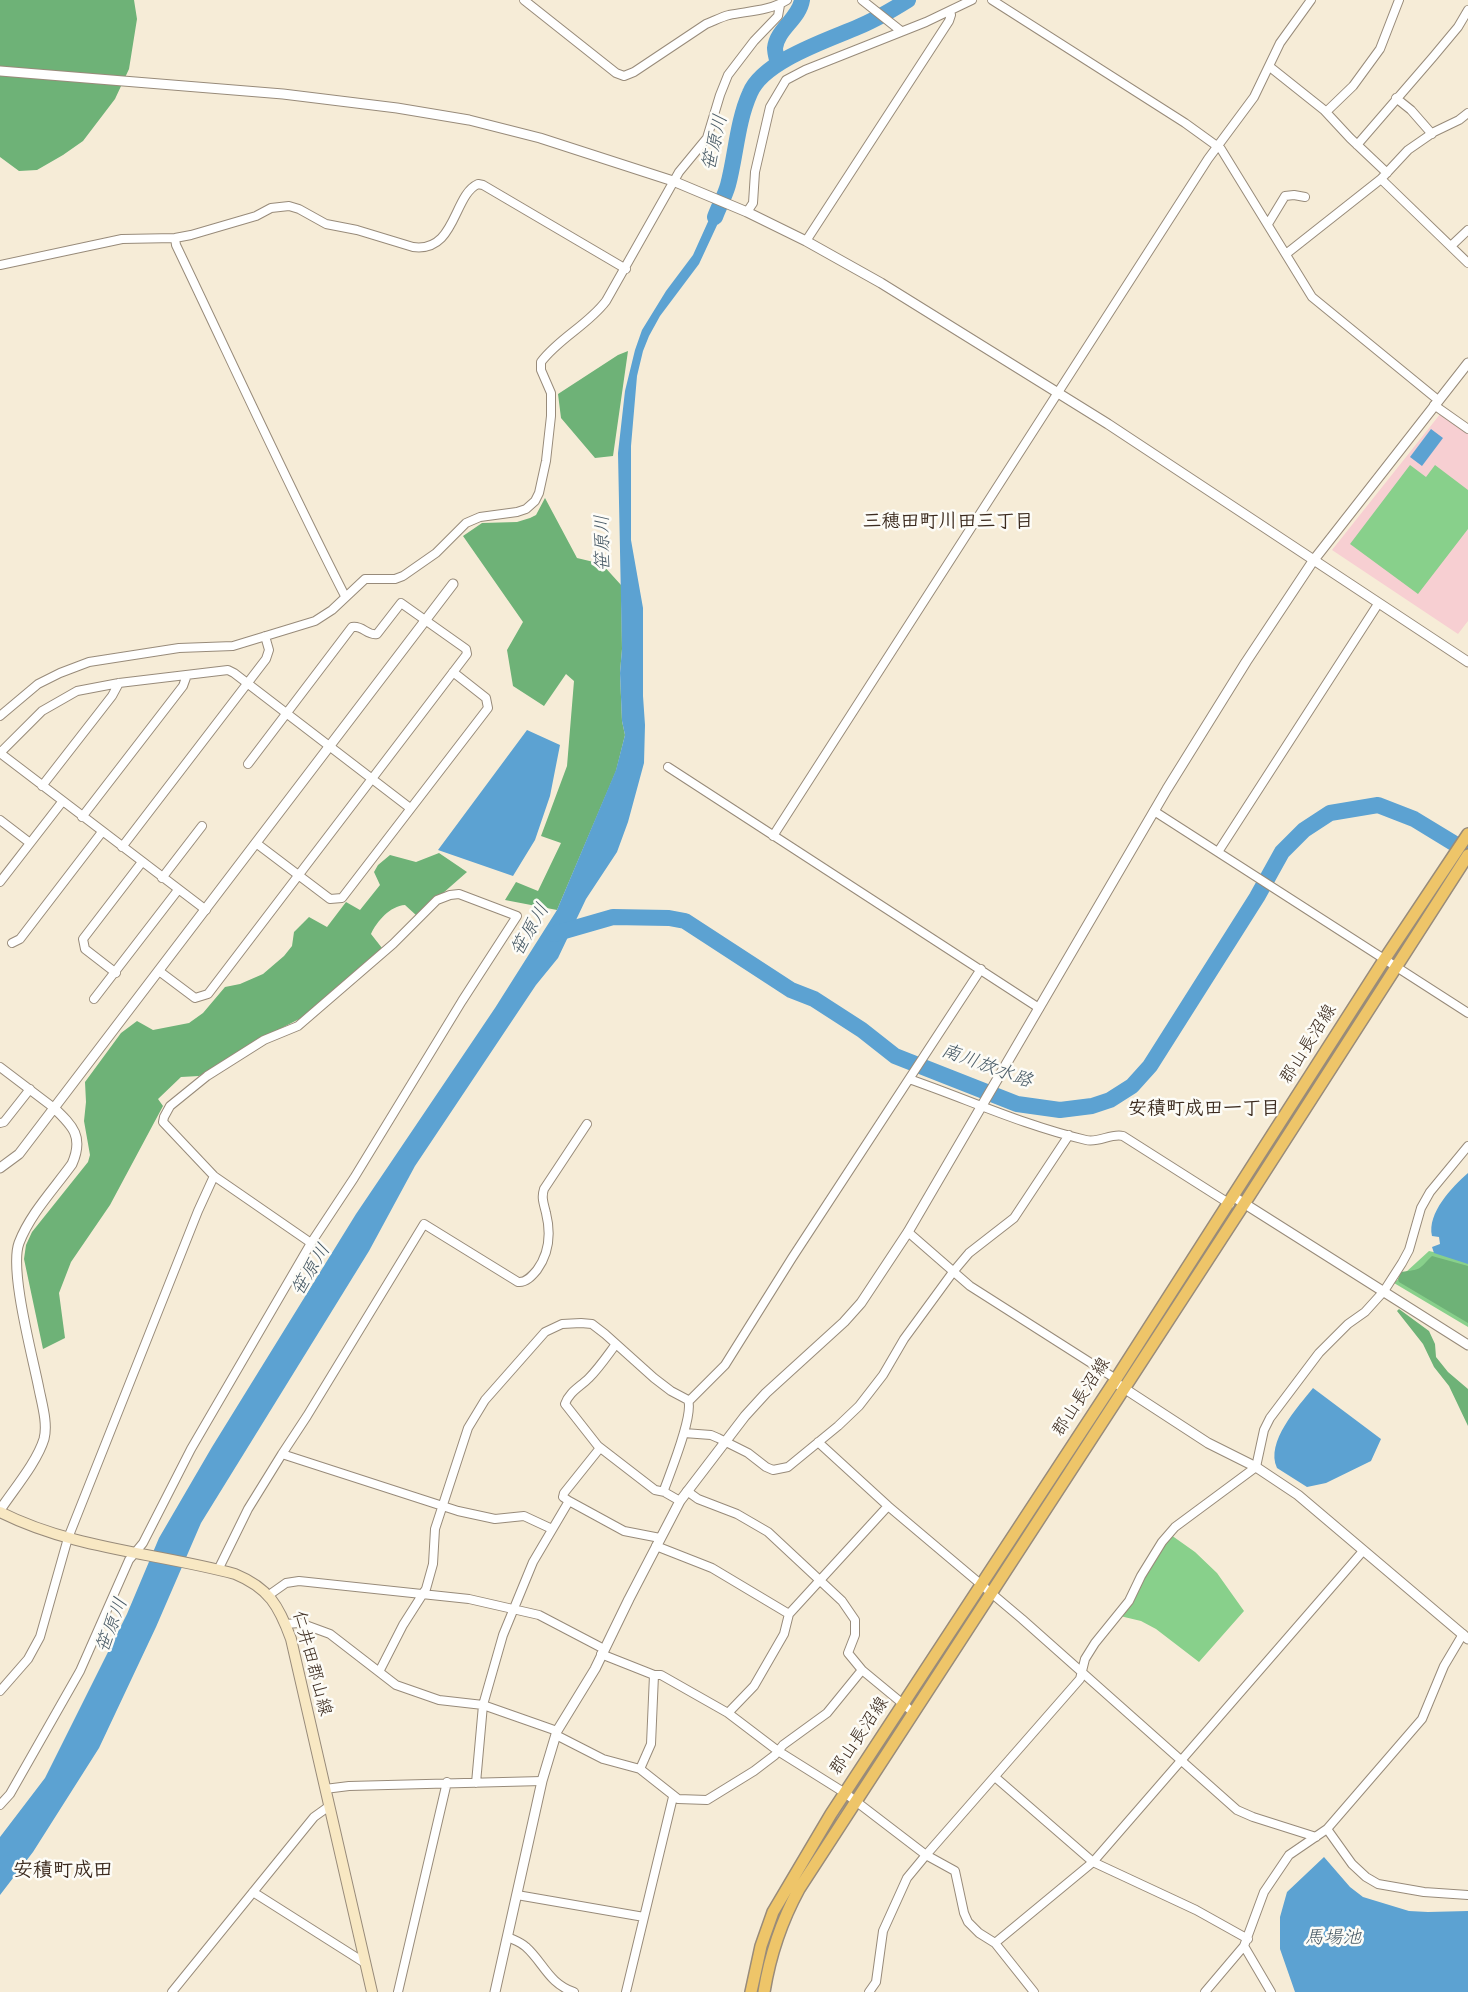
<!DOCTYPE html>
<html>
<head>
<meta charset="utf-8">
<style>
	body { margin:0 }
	canvas { display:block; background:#f6ecd7 }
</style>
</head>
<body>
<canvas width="1468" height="1992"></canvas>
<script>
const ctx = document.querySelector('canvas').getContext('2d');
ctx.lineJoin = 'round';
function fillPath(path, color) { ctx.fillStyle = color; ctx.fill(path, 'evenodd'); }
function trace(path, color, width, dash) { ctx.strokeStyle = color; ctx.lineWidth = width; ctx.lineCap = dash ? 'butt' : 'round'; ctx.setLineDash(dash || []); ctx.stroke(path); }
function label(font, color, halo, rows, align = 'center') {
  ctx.font = font + ' "Indie Flower","Klee One",sans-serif'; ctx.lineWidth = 5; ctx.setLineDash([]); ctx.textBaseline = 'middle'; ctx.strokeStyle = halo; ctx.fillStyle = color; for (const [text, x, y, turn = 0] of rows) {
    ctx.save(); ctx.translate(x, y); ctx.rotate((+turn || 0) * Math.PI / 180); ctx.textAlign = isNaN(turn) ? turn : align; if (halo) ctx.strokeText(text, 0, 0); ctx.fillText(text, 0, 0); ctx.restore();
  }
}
const built = new Path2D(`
	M 1441,413 L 1468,433 L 1468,621 L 1458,634 L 1332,550 Z`);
const green = new Path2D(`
	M 1410,465 L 1426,477 L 1435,465 L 1468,490 L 1468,529 L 1418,594 L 1350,544 Z
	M 1429,1251 L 1468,1260 L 1468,1327 L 1394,1283 Z
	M 1171,1535 L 1195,1552 L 1217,1573 L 1244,1611 L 1199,1662 L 1156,1629 L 1141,1621 L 1120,1616 Z`);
const forest = new Path2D(`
	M 0,0 L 134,0 L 137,19 L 129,69 L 115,99 L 83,141 L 63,155 L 37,170 L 19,171 L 0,157 Z
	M 628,351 L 613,456 L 595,458 L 561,418 L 558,394 L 618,355 Z
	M 545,498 L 577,558 L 602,564 L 621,585 L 622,649 L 620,673 L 622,721 L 625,735 L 616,771 L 557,910 L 505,900 L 516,882 L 538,891 L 561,843 L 541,836 L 567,766 L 574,681 L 566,674 L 544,706 L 513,686 L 507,650 L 523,622 L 463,536 L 482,523 L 517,522 L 530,518 L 536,515 Z
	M 439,853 L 467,872 L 417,916 L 405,905 C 390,906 377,921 371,934 L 382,948 L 307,1015 L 268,1035 L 199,1076 L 181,1077 L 158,1099 L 163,1106 L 110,1205 L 71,1262 L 59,1293 L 65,1338 L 43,1349 L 24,1259 L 26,1245 L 32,1232 L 88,1162 L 90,1155 L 84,1121 L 86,1102 L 85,1082 L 121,1033 L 137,1021 L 153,1030 L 189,1023 L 203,1013 L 225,987 L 240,984 L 263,974 L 284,956 L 292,946 L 294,932 L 309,917 L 327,927 L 346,902 L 360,910 L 380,885 L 374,872 L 378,865 L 390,855 L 416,862 Z
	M 1432,1256 L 1468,1266 L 1468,1323 L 1399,1282 L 1398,1279 L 1401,1272 C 1422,1269 1417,1271 1432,1256 Z
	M 1399,1309 L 1429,1331 L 1435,1344 L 1436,1357 L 1448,1372 L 1468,1389 L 1468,1426 L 1449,1386 L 1434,1367 L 1423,1344 L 1397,1311 Z`);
const water = new Path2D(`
	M 716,204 L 725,208 L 699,264 L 660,316 L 649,336 L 643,351 L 637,376 L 631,446 L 631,540 L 643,608 L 643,696 L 645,725 L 644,763 L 628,822 L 617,852 L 586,899 L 558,958 L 536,985 L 415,1166 L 369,1251 L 201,1523 L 156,1627 L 99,1748 L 33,1852 L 0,1895 L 0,1837 L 45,1778 L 127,1614 L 159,1538 L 212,1447 L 356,1214 L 495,1008 L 557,910 L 616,770 L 625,735 L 622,721 L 620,673 L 622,649 L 618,453 L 625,391 L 635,350 L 642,330 L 666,291 L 693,255 Z
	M 1431,429 L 1443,438 L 1422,466 L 1410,457 Z
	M 527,730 L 560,745 L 550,796 L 535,840 L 513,876 L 438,850 Z
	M 1468,1173 L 1468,1264 L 1434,1253 L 1432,1247 L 1440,1244 L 1439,1237 L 1432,1236 C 1427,1213 1452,1187 1468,1173 Z
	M 1313,1388 L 1381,1439 L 1371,1461 L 1326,1483 L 1307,1487 L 1277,1468 C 1265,1442 1298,1407 1313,1388 Z
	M 1324,1857 L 1350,1887 L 1363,1897 L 1409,1911 L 1428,1912 L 1468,1911 L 1468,1992 L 1295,1992 L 1280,1949 L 1280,1917 L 1287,1892 Z`);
const river = new Path2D(`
	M 778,64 C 777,59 775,53 775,48 C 777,29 799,19 802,0
	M 715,217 C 719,206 725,196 728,185 C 736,155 737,122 750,93 C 763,61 828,40 858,27 C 875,20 892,10 908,0
	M 554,934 L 613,917 L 669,918 L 685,921 L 791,990 L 814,999 L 862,1030 L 895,1056 L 1017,1104 L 1060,1110 L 1092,1106 L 1110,1100 L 1132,1086 L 1150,1066 L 1257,897 L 1282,852 L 1304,830 L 1330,813 L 1378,805 L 1414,819 L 1468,852`);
const minor = new Path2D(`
	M 524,0 L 616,73 L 624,76 L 634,72 L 706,24 C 714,21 721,17 729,15 C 749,11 769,11 787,0
	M 862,0 L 901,31
	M 992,0 L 1185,123 L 1221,149 L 1312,297 L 1438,400
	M 1270,67 L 1324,110 L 1350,138 L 1387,173
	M 1396,98 L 1411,110 L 1432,134
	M 1326,112 L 1353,86 L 1380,49 L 1399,0
	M 1357,145 L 1433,57 L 1458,27 L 1468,10
	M 1381,179 L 1468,263
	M 747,212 L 753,203 L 755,172 L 770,107 L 786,80 L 805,70 L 926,22 L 972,0
	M 1268,224 L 1285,196 L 1294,195 L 1305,197
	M 175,238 L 176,245 C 232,362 286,481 345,596
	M 806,241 L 949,21 L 951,15 L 950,11
	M 1451,246 L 1468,230
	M 1286,254 L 1381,179 L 1408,150 L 1434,132 L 1459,120 L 1468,113
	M 0,265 L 122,239 L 175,238 L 191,235 L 256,216 L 271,208 L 289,206 L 299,209 L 326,224 L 357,230 L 413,247 C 456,253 453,195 478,184 L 483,185 L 626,269
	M 1434,405 L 1468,429
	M 0,716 L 38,684 L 60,673 L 89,662 L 179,648 L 233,646 L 315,621 L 332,610 L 365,579 L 395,579 L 403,576 L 436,553 L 466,523 L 480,517 L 517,512 L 526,509 L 535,501 L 539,493 L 546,461 L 551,416 L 551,393 L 541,370 L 541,362 C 559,338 588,325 606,301 L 679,172 L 707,138 L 720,95 L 728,75 L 754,41 L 778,16 L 780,5
	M 668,767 L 1039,1008
	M 42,786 L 112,696 L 119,683
	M 1154,811 L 1468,1013
	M 82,817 L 183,686 L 187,675
	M 0,820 L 30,843
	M 773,836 L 1208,159 L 1254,97 L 1280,43 L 1311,0
	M 256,843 L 330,899 L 342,898 L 488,708 L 486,698 L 453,672
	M 122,847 L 266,659 L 269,650 L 265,636
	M 1218,852 L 1378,604
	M 162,878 L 202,826
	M 0,882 L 62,802
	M 206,910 L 0,753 L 42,711 L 77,691 L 119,683 L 228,670 L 234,673 L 410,808
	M 12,943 L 20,939 L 102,832
	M 159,971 L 195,998 L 208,994 L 467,654 L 466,649 L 401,603 L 377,634 C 367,636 363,625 352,627 L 248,764
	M 116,973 L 85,949 L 83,939 L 142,862
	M 94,999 L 178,890
	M 0,1067 L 54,1108
	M 909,1079 C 967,1099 1025,1126 1086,1140 C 1099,1143 1111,1133 1123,1136 L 1230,1204
	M 0,1123 L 4,1122 L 30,1089
	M 908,1232 L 970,1286 L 1116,1379
	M 616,1344 C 607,1356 599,1368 589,1378 C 580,1387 569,1392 565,1404 L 598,1446 L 655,1490 L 665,1492
	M 689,1401 L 725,1365 L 792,1258 L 981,969
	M 684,1433 L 711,1435 L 718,1438 L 748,1453 L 766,1467 L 773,1470 L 788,1467 L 838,1426 L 859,1406 L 883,1375 L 904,1339 L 953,1272 L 969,1253 L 1014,1218 L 1069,1135
	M 818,1442 L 888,1506 L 1022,1619 L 1237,1810 L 1253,1817 L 1316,1837
	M 282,1454 L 307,1416 L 424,1224 L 518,1282 C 526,1283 532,1276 537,1270 C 550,1252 551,1233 546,1213 C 544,1204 541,1198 544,1189 L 587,1124
	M 569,1501 L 624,1531 L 660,1538
	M 656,1546 L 712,1568 L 789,1614
	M 218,1570 L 248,1509 L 282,1454 L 458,1511 L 495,1519 L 524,1516 L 552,1529
	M 269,1595 L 286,1583 L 299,1581 L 469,1599 L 539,1615 L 604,1649
	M 285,1624 L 300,1623 L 330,1634 L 396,1685 L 439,1700 L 483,1705 L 557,1731
	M 601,1654 L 654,1675 L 661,1675 L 728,1713 L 778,1751 L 845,1793 L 926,1855 L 955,1871 L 964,1913 L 968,1922 L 979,1933 L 995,1943 L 1034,1992
	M 862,1670 L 914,1713
	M 379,1672 L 403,1625 L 426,1589 L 433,1564 L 435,1529 L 468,1428 L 485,1400 L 545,1332 L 562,1324 L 581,1323 L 592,1324 L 605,1334 L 654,1378 L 671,1391 L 688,1400 C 694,1415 670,1473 664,1490 L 666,1493 L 680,1501
	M 0,1691 L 28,1659 L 40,1637 L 68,1538 L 198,1211 L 214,1176
	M 728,1713 L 754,1686 L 784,1634 L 789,1614 L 888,1506
	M 556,1735 L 603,1759 L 640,1769 L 678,1799 L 707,1800 L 754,1771 L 775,1755 L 783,1745 L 827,1713 L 862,1670 L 848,1653 L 855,1635 L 855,1620 L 842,1601 L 768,1532 L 737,1514 L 698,1499 L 687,1491
	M 640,1769 L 651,1744 L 654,1675
	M 995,1777 L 1093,1862 L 1196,1910 L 1248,1939
	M 476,1783 L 483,1705 L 503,1635 L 533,1562 L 569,1501 L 563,1497 L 564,1493 L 600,1448
	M 325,1789 L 349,1786 L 542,1781
	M 0,1805 L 10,1794 L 80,1671 L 129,1560 L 143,1543 L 191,1449 L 311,1243 L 354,1178 L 462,1001 L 517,916 L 459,894 L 450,895 L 437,900 L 393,944 L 298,1026 L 264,1040 L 207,1076 L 170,1106 L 164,1117 L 163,1122 L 214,1176 L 311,1243
	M 1327,1829 L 1352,1864 L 1366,1877 L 1378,1884 L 1424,1892 L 1468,1895
	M 253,1892 L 365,1963
	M 517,1895 L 644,1917
	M 508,1937 C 514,1940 521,1942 526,1947 C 543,1962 549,1984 574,1992
	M 995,1943 L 1093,1862 L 1363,1551
	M 1244,1946 L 1271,1992
	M 172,1992 L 314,1817 L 328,1807
	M 398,1992 L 447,1782
	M 626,1992 L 673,1797
	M 869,1992 L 876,1982 L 883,1931 L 907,1878 L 926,1855 L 1080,1679 L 1085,1659 L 1095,1643 L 1129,1601 L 1141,1576 L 1162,1542 L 1175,1527 L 1256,1467 L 1264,1430 L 1270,1418 L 1319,1353 L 1348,1324 L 1365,1312 L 1384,1291 L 1402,1263 L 1409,1250 L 1421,1208 L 1430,1192 L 1468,1146
	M 1205,1992 L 1244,1946 L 1264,1892 L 1289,1855 L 1327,1829 L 1422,1719 L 1444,1666 L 1463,1634`);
const tertiary = new Path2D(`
	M 0,71 L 283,94 L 397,108 L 469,120 L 540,138 L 673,181 L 747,212 L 806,241 L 881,283 L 1108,424 L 1468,662
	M 0,1168 L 19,1154 L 453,584
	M 1234,1197 L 1468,1345
	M 1119,1385 L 1208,1443 L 1256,1467 L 1298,1495 L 1468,1639
	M 0,1510 C 14,1489 37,1462 44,1439 C 48,1424 42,1404 39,1389 C 33,1358 9,1270 19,1243 C 30,1214 54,1189 72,1164 C 84,1137 73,1126 54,1108
	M 495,1992 L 542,1781 L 557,1731 L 595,1669 L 629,1599 L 680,1501 L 745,1416 L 766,1393 L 844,1322 L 861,1303 L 908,1232 L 1167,789 L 1246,662 L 1313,561 L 1468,363`);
const secondary = new Path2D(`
	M 0,1512 C 73,1549 157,1553 235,1574 C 269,1588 279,1606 291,1639 L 372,1992`);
const primary = new Path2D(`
	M 751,1992 L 761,1946 L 773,1912 L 831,1814 L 1114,1382 L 1384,960 L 1468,834
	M 764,1992 C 770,1955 781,1922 799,1889 L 1244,1204 L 1468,855`);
const streetNames = [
	["郡山長沼線",1310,1045,-58],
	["郡山長沼線",1083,1398,-57],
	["仁井田郡山線",310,1664,75],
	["郡山長沼線",861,1737,-56]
];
const waterNames = [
	["笹原川",717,143,-77],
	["笹原川",605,543,-91],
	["笹原川",532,931,-60],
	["南川放水路",986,1068,20],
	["笹原川",313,1271,-59],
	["笹原川",114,1626,-69],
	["馬場池",1333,1940]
];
const neighbourhoodNames = [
	["三穂田町川田三丁目",948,524],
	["安積町成田一丁目",1204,1111]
];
const quarterNames = [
	["安積町成田",63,1873]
];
fillPath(built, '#f7cfd2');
fillPath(green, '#88d08b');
fillPath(forest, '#6eb277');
fillPath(water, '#5ca2d2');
trace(river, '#5ca2d2', 16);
trace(minor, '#988b7a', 10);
trace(tertiary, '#988b7a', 11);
trace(secondary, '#988b7a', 12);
trace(primary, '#988b7a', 14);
trace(minor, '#fff', 8);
trace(tertiary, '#fff', 9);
trace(secondary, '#f8e8c3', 10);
trace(primary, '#eec569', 11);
label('18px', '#3b2a1e', '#fdfcf7', streetNames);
label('italic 19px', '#485a66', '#fdfcf7', waterNames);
label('bold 19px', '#3b2a1e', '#fdfcf7', neighbourhoodNames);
label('bold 20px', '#3b2a1e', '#fdfcf7', quarterNames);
</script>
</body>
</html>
